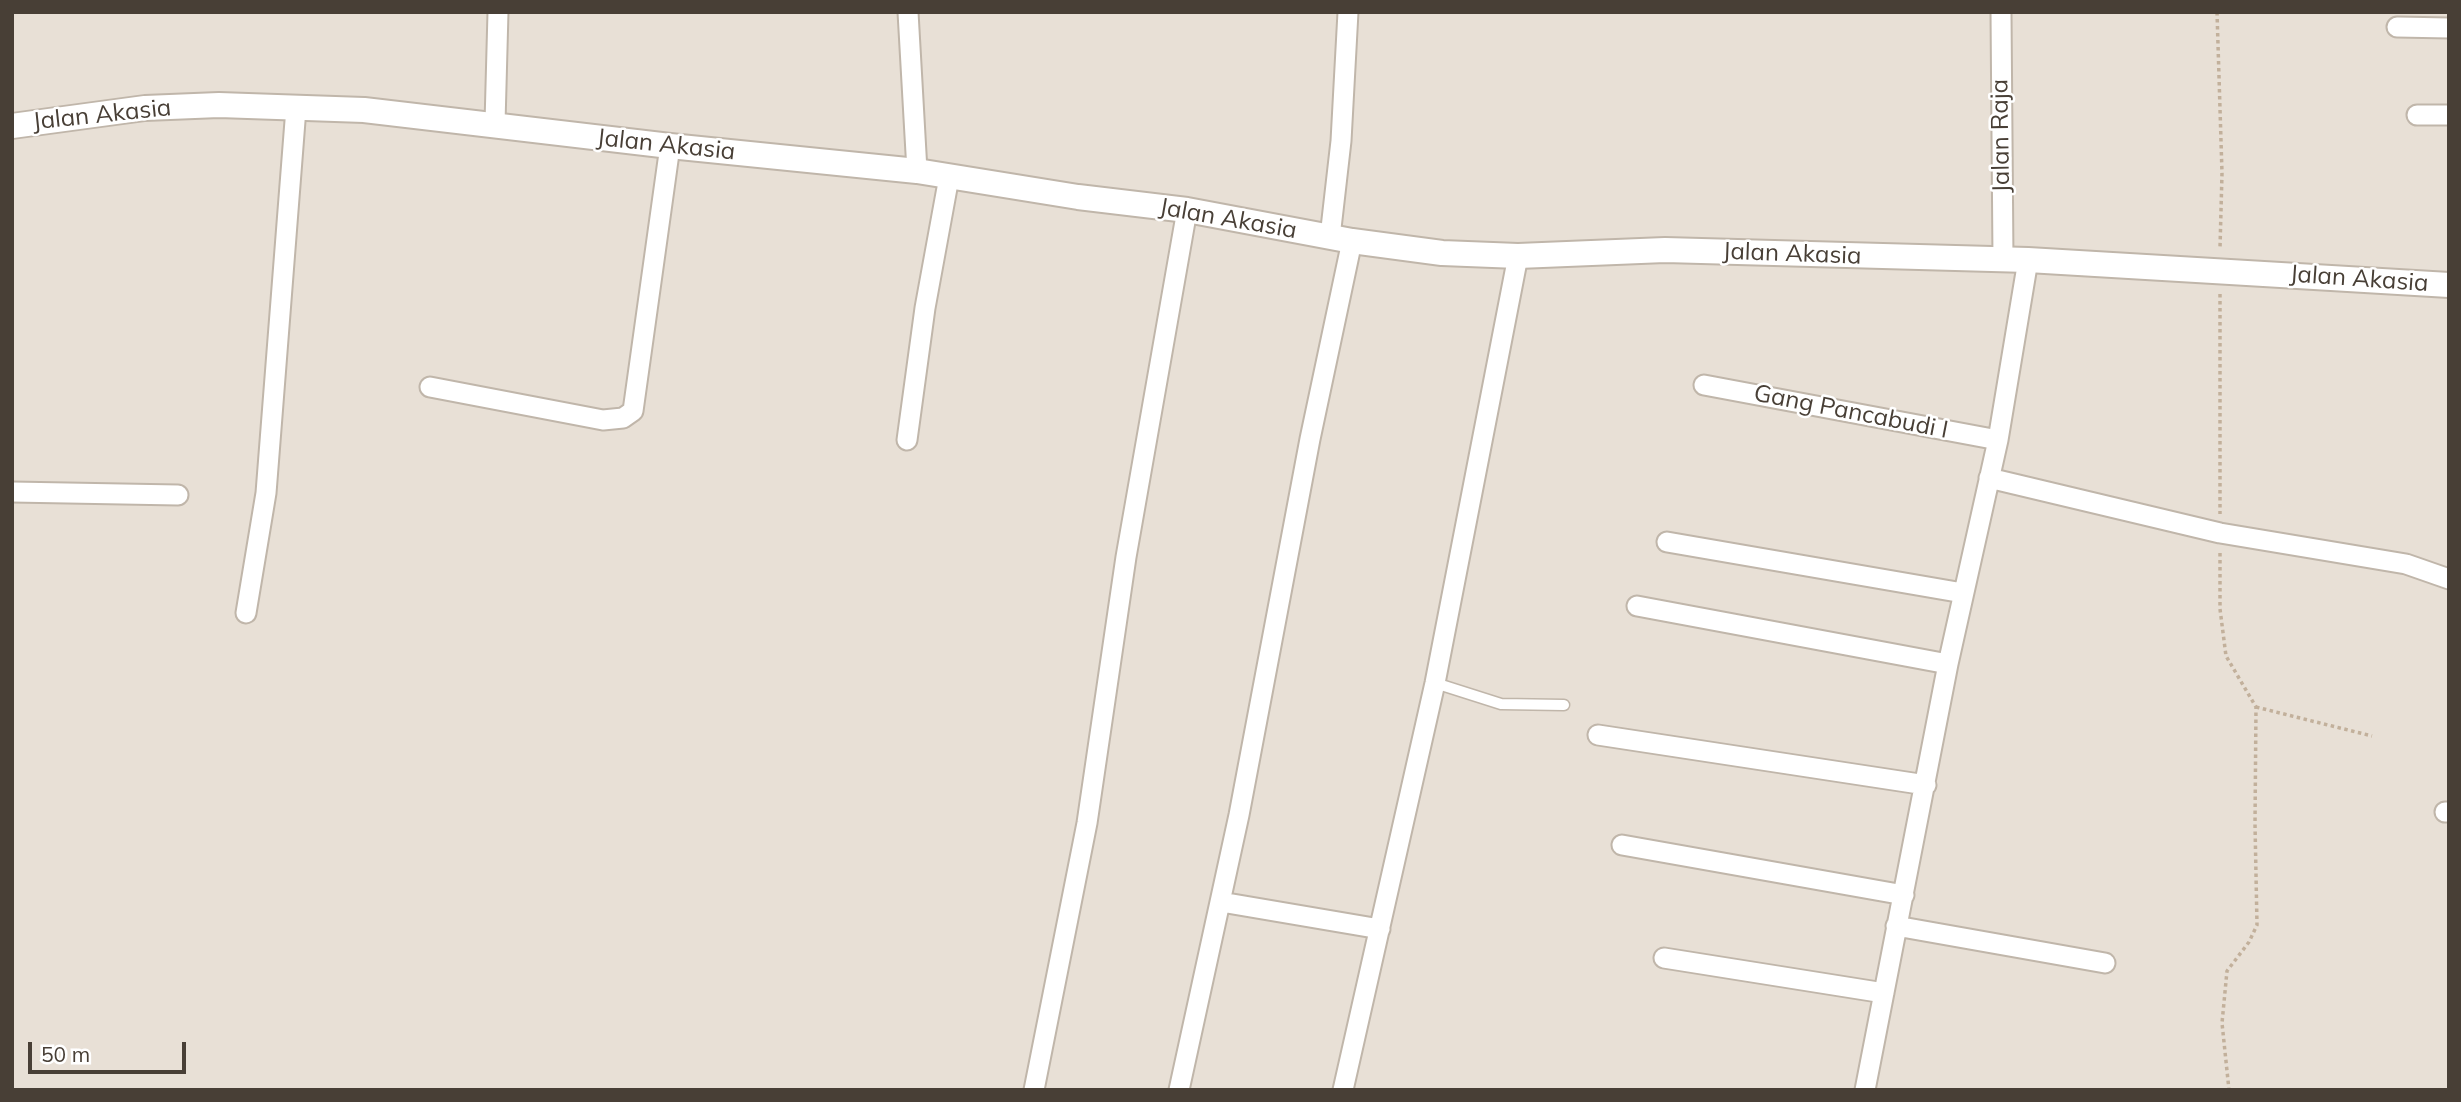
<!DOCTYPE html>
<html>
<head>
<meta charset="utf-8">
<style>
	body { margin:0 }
	#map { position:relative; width:2461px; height:1102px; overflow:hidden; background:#f4efe8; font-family:Mulish,sans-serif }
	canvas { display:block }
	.frame { position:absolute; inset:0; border:14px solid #483f36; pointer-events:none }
	.scale { position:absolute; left:28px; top:1042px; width:158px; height:32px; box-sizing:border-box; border:4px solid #483f36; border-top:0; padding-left:9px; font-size:21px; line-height:24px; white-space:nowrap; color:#483f36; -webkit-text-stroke:5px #fff; paint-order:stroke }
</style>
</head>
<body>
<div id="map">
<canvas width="2461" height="1102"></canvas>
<div class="frame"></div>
<div class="scale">50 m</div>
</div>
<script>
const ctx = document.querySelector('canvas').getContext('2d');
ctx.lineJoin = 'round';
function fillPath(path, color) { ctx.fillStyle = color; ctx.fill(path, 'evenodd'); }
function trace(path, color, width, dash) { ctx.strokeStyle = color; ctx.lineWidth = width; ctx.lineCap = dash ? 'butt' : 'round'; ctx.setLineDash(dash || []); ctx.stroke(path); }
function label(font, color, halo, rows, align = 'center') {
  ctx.font = font + ' Mulish,sans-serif'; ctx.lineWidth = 5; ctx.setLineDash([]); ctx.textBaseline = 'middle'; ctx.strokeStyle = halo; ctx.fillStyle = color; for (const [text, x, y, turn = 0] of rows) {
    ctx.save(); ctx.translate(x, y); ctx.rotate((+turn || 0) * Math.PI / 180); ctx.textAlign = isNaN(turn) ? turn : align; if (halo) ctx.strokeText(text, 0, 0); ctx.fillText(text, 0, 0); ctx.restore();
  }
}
const residential = new Path2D(`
	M 12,12 L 2449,12 L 2449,1090 L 12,1090 Z`);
const path = new Path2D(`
	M 2217,12 L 2222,173 L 2220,248
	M 2220,294 L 2220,514
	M 2220,553 L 2220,609 L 2226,656 L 2256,707 L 2255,824 L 2257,925 L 2249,942 L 2227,971 L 2222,1023 L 2229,1090
	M 2256,707 L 2372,736`);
const service = new Path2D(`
	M 1435,683 L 1501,704 L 1564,705`);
const minor = new Path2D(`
	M 908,12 L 917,171
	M 2001,12 L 2003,260
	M 2397,27 L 2449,28
	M 2417,115 L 2449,115
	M 495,123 L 498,12
	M 1330,237 L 1341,141 L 1348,12
	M 1704,385 L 1998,440
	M 430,387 L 603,420 L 623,418 L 633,411 L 670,146
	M 907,440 L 925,308 L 949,177
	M 1989,478 L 2220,533 L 2406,564 L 2449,579
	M 12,492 L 178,495
	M 1667,542 L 1963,593
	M 1637,606 L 1948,664
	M 246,613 L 266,493 L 296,108
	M 1598,735 L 1926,785
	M 2445,812 L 2449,812
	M 1622,845 L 1904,895
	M 1221,902 L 1380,929
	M 1896,926 L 2105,963
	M 1664,958 L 1884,993
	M 1034,1090 L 1087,823 L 1126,557 L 1187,210
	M 1179,1090 L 1239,815 L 1310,439 L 1352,241
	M 1343,1090 L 1435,683 L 1518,256
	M 1865,1090 L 1948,664 L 1998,440 L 2028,260`);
const tertiary = new Path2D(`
	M 12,126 L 145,108 L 219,105 L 364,110 L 670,146 L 917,171 L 1078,197 L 1187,210 L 1352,241 L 1442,253 L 1518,256 L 1665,250 L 2028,260 L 2449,285`);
const streetNames = [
	["Jalan Akasia",102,115,-6],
	["Jalan Raja",2001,136,-91],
	["Jalan Akasia",666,145,6],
	["Jalan Akasia",1228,219,10],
	["Jalan Akasia",1792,254,2],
	["Jalan Akasia",2359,279,4],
	["Gang Pancabudi I",1851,412,11]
];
fillPath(residential, '#e8e0d6');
trace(service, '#c0b6aa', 13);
trace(minor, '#c0b6aa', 23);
trace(tertiary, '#c0b6aa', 28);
trace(path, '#c2b09b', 3.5, [3.5, 3.5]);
trace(service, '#fff', 10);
trace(minor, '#fff', 19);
trace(tertiary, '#fff', 24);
label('24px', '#483f36', '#fff', streetNames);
</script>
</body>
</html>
